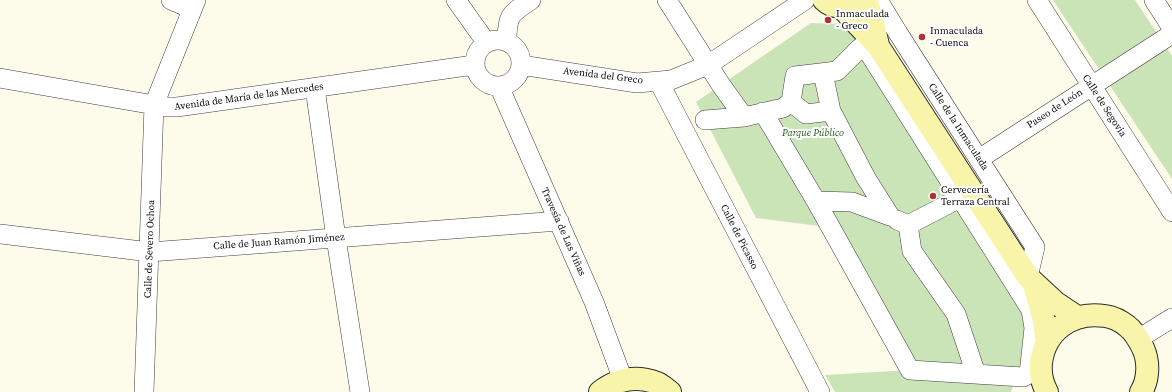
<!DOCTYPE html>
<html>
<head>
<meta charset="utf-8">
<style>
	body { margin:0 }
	canvas { display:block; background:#fdfbea }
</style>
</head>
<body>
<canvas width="1172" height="392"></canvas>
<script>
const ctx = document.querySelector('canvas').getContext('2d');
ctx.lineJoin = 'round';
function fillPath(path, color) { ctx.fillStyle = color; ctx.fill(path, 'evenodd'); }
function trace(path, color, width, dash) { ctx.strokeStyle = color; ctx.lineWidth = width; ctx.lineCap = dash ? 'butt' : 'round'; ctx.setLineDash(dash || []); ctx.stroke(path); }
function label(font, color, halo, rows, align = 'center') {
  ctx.font = font + ' "Source Serif 4",serif'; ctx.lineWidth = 4; ctx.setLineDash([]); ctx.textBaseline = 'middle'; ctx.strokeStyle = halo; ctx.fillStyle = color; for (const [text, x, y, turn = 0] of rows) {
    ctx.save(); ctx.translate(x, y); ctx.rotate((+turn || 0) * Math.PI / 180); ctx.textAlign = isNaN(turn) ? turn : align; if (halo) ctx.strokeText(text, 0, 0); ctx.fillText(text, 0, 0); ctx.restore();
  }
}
const green = new Path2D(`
	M 1053,0 L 1135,0 L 1172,56 L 1172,179 Z
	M 811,23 L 850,24 L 1031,310 L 1026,349 L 1011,392 L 835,392 L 825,375 L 910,370 L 827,227 L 756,218 L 696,102 Z`);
const street = new Path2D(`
	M 171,0 L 192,9
	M 456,0 L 486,42
	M 667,0 L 721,85 L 744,117 L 783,108 L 791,102 L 795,76 L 837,71 L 860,48 L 864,45 L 1031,310 L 1034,328 L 1029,374 L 1023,377 L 910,370 L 816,201
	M 878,0 L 898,33 L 1035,247 L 1028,277
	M 1037,0 L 1172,212
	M 1154,0 L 1172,28
	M475 63a23 23 0 1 1 46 0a23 23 0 1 1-46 0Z
	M 507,41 C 507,15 510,14 531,0
	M 521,65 L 637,83 L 671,80 L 708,65 L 805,0
	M 0,78 L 166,107 L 177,107 L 474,65
	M 659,82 L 820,392
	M 499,86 L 594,302 L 623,380
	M 315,88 L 336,238 L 360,392
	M 791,102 L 806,114 L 831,111
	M 763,112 L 816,201 L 852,202 L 890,216 L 866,178 L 831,111 L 823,73
	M 705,120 L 744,117
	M 979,159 L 1172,34
	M 897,220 L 908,225 L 960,198
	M 908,225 L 912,251 L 956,314 L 976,374
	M 0,234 L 150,252 L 559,221
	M 1138,339 L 1172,318
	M 144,392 L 154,105 L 196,0`);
const secondary = new Path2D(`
	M 824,0 C 833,9 845,7 857,5
	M 866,0 L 871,15 L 878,45
	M 842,8 L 878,46 L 1028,277 L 1056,303 L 1077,317
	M 1034,284 L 1044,321 L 1047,343
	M 600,392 C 617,379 636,375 657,383 C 662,385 666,389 670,392
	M 1047,392 C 1042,383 1040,373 1041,363 C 1045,330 1073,311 1105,316 C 1112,317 1121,321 1127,326 C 1134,331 1139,340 1143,348 C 1149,361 1149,379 1141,392`);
const markers = [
	[828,20,4,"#ae322f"],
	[922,37,4,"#ae322f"],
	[933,196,4,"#ae322f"]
];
const poiNames = [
	["Inmaculada",836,14],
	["- Greco",836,26],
	["Inmaculada",930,31],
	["- Cuenca",930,43],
	["Cervecería",941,190],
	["Terraza Central",941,202]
];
const streetNames = [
	["Avenida del Greco",603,76,7],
	["Avenida de María de las Mercedes",249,97,-8],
	["Calle de Segovia",1104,106,57],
	["Paseo de León",1055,109,-33],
	["Calle de la Inmaculada",958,127,57],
	["Travesía de Las Viñas",563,232,66],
	["Calle de Picasso",739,237,63],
	["Calle de Juan Ramón Jiménez",279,242,-4],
	["Calle de Severo Ochoa",150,249,-88]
];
const parkNames = [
	["Parque Público",813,133]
];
fillPath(green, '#cbe4b7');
trace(street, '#3e3e3e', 20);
trace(secondary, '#2d2d2d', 24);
trace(street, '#fff', 19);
trace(secondary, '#f8f5aa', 22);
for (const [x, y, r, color] of markers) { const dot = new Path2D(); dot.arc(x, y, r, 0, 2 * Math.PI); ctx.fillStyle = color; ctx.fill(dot); trace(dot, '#fff', 1.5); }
label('10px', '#0b0b0b', '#fff', poiNames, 'left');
label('10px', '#0b0b0b', '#fff', streetNames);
label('italic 10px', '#295c21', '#fff', parkNames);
</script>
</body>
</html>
